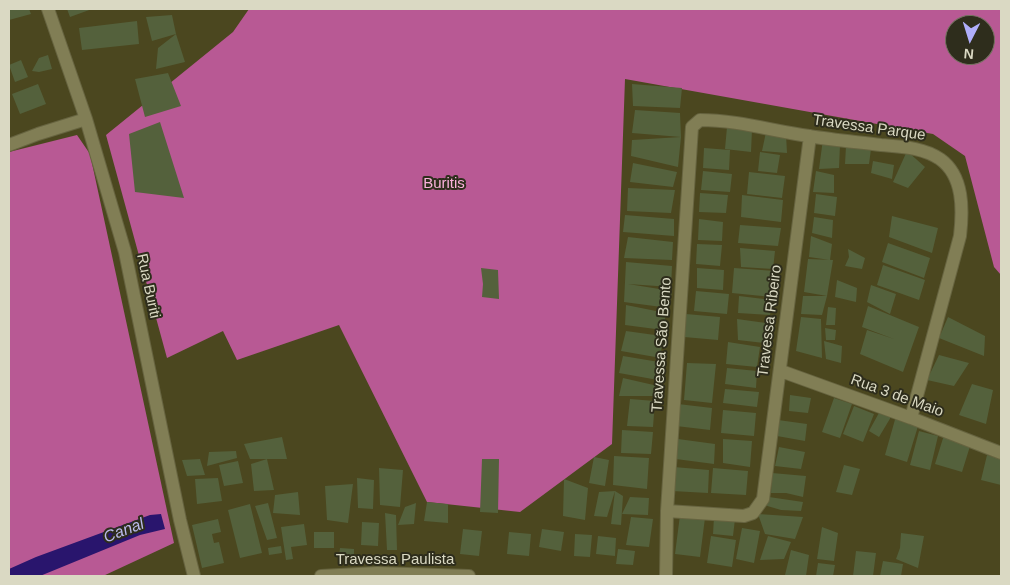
<!DOCTYPE html>
<html>
<head>
<meta charset="utf-8">
<style>
	body { margin:0 }
	#map { position:relative; width:1010px; height:585px; overflow:hidden; background:#4b471f; font-family:Arial,sans-serif }
	canvas { display:block }
	.frame { position:absolute; inset:0; border:10px solid #dad9c3; pointer-events:none }
	.north { position:absolute; left:945px; top:15px; width:50px; height:50px; box-sizing:border-box; background:#2e2d1c; border:1px solid #73725f; border-radius:50%; rotate:185deg; font-size:14px; font-weight:700; line-height:20px; text-align:center; color:#dad9c3 }
	.north::after { content:''; display:block; margin:auto; width:18px; height:22px; background:#afaefa; clip-path:polygon(50% 0,100% 100%,50% 72%,0 100%) }
</style>
</head>
<body>
<div id="map">
<canvas width="1010" height="585"></canvas>
<div class="frame"></div>
<div class="north">N</div>
</div>
<script>
const ctx = document.querySelector('canvas').getContext('2d');
ctx.lineJoin = 'round';
function fillPath(path, color) { ctx.fillStyle = color; ctx.fill(path, 'evenodd'); }
function trace(path, color, width, dash) { ctx.strokeStyle = color; ctx.lineWidth = width; ctx.lineCap = dash ? 'butt' : 'round'; ctx.setLineDash(dash || []); ctx.stroke(path); }
function label(font, color, halo, rows, align = 'center') {
  ctx.font = font + ' Arial,sans-serif'; ctx.lineWidth = 4; ctx.setLineDash([]); ctx.textBaseline = 'middle'; ctx.strokeStyle = halo; ctx.fillStyle = color; for (const [text, x, y, turn = 0] of rows) {
    ctx.save(); ctx.translate(x, y); ctx.rotate((+turn || 0) * Math.PI / 180); ctx.textAlign = isNaN(turn) ? turn : align; if (halo) ctx.strokeText(text, 0, 0); ctx.fillText(text, 0, 0); ctx.restore();
  }
}
const forest = new Path2D(`
	M 249,9 L 1001,9 L 1001,275 L 994,267 L 965,156 L 933,134 L 625,79 L 612,444 L 520,512 L 427,502 L 339,325 L 237,360 L 223,331 L 167,358 L 106,135 L 233,32 ZM 955,25 L 985,25 L 985,55 L 955,55 Z
	M 77,135 L 90,154 L 174,543 L 103,576 L 9,576 L 9,152 Z`);
const water = new Path2D(`
	M 161,514 L 165,529 L 140,535 L 40,576 L 9,576 L 9,569 L 36,557 L 150,515 Z`);
const building = new Path2D(`
	M 9,9 L 29,9 L 31,14 L 9,20 Z
	M 67,9 L 92,9 L 70,17 Z
	M 172,15 L 176,34 L 152,41 L 146,17 Z
	M 137,21 L 139,44 L 82,50 L 79,28 Z
	M 176,34 L 185,62 L 156,69 L 158,48 Z
	M 48,55 L 52,69 L 39,72 L 32,71 L 39,58 Z
	M 21,60 L 28,77 L 15,82 L 9,65 Z
	M 168,73 L 181,106 L 145,117 L 135,79 Z
	M 38,84 L 46,104 L 20,114 L 12,94 Z
	M 632,84 L 682,88 L 680,108 L 633,106 Z
	M 635,110 L 680,113 L 681,137 L 632,133 Z
	M 160,122 L 184,198 L 135,192 L 129,134 Z
	M 727,127 L 752,130 L 751,152 L 725,149 Z
	M 766,132 L 786,134 L 787,153 L 762,151 Z
	M 681,137 L 678,167 L 631,156 L 632,140 Z
	M 823,139 L 840,145 L 839,168 L 819,169 Z
	M 846,146 L 871,149 L 869,164 L 845,164 Z
	M 704,148 L 730,150 L 729,170 L 703,168 Z
	M 907,151 L 925,167 L 908,188 L 893,182 Z
	M 760,152 L 780,155 L 777,173 L 758,171 Z
	M 873,161 L 894,165 L 892,179 L 871,173 Z
	M 633,163 L 677,172 L 673,187 L 630,182 Z
	M 703,171 L 732,174 L 730,192 L 701,190 Z
	M 816,171 L 834,175 L 834,193 L 813,192 Z
	M 749,172 L 785,176 L 782,198 L 747,194 Z
	M 628,188 L 675,190 L 671,213 L 627,211 Z
	M 700,193 L 728,195 L 726,213 L 699,212 Z
	M 816,194 L 837,197 L 835,216 L 814,213 Z
	M 742,195 L 783,200 L 781,222 L 741,217 Z
	M 625,215 L 674,219 L 674,236 L 623,232 Z
	M 892,216 L 938,228 L 932,253 L 889,237 Z
	M 814,217 L 833,220 L 832,238 L 812,233 Z
	M 699,219 L 723,222 L 722,241 L 698,240 Z
	M 740,225 L 781,228 L 778,246 L 738,243 Z
	M 811,236 L 832,244 L 830,260 L 809,257 Z
	M 628,237 L 673,242 L 672,260 L 624,258 Z
	M 888,243 L 930,258 L 924,278 L 882,262 Z
	M 697,244 L 722,245 L 720,266 L 696,264 Z
	M 740,248 L 775,251 L 773,269 L 741,267 Z
	M 848,249 L 865,258 L 862,269 L 845,266 L 849,257 Z
	M 808,259 L 833,260 L 827,296 L 804,292 Z
	M 626,262 L 672,266 L 671,287 L 628,284 L 672,291 L 669,308 L 624,302 Z
	M 883,265 L 925,280 L 919,300 L 877,285 Z
	M 481,268 L 498,270 L 499,299 L 482,297 L 483,284 Z
	M 697,268 L 724,270 L 723,290 L 697,288 Z
	M 734,268 L 775,271 L 772,297 L 732,293 Z
	M 837,280 L 857,288 L 856,302 L 835,297 Z
	M 871,285 L 896,294 L 890,314 L 867,302 Z
	M 696,291 L 729,294 L 727,314 L 694,311 Z
	M 739,296 L 772,300 L 770,315 L 738,313 Z
	M 803,296 L 827,296 L 822,315 L 801,314 Z
	M 626,305 L 666,313 L 663,330 L 625,325 Z
	M 868,306 L 919,327 L 903,372 L 860,354 L 867,330 L 894,339 L 862,327 Z
	M 828,307 L 836,308 L 835,325 L 826,325 Z
	M 686,314 L 720,317 L 718,340 L 684,337 Z
	M 801,317 L 821,319 L 822,358 L 796,351 Z
	M 948,317 L 985,336 L 984,356 L 939,338 Z
	M 737,319 L 766,323 L 764,343 L 738,340 Z
	M 825,328 L 836,330 L 835,340 L 826,340 Z
	M 626,331 L 662,336 L 661,358 L 621,351 Z
	M 824,341 L 842,346 L 841,363 L 826,359 Z
	M 728,342 L 760,347 L 757,367 L 726,364 Z
	M 939,355 L 969,363 L 954,386 L 927,380 Z
	M 623,356 L 659,362 L 658,380 L 619,373 Z
	M 687,363 L 716,364 L 712,403 L 684,400 Z
	M 727,368 L 757,371 L 756,388 L 725,384 Z
	M 623,378 L 658,386 L 655,396 L 619,396 Z
	M 972,384 L 993,390 L 986,424 L 959,415 Z
	M 725,389 L 759,392 L 757,407 L 723,403 Z
	M 790,395 L 811,398 L 808,413 L 789,411 Z
	M 834,398 L 852,404 L 840,438 L 822,432 Z
	M 630,399 L 655,401 L 653,427 L 627,426 Z
	M 678,404 L 712,408 L 710,430 L 676,426 Z
	M 854,406 L 874,414 L 863,442 L 843,434 Z
	M 723,410 L 756,413 L 754,436 L 721,433 Z
	M 880,411 L 891,417 L 879,437 L 869,431 Z
	M 896,416 L 919,423 L 907,462 L 885,455 Z
	M 778,420 L 807,424 L 805,441 L 777,436 Z
	M 622,430 L 653,432 L 651,454 L 621,453 Z
	M 919,431 L 938,436 L 930,470 L 910,465 Z
	M 944,435 L 971,443 L 962,472 L 935,464 Z
	M 282,437 L 287,459 L 250,459 L 244,444 Z
	M 678,439 L 715,444 L 714,464 L 676,459 Z
	M 723,439 L 752,441 L 750,467 L 723,463 Z
	M 779,447 L 805,452 L 801,469 L 775,466 Z
	M 236,451 L 237,458 L 207,466 L 209,452 Z
	M 987,455 L 1001,459 L 1001,485 L 981,480 Z
	M 614,456 L 649,458 L 647,489 L 613,485 Z
	M 594,457 L 609,460 L 605,486 L 589,483 Z
	M 200,459 L 205,475 L 187,476 L 182,460 Z
	M 267,459 L 274,490 L 254,491 L 251,464 Z
	M 482,459 L 499,459 L 498,513 L 480,512 Z
	M 238,461 L 243,483 L 224,486 L 219,465 Z
	M 844,465 L 860,469 L 852,495 L 836,492 Z
	M 674,467 L 709,470 L 708,493 L 672,491 Z
	M 379,468 L 403,470 L 400,507 L 380,505 Z
	M 713,468 L 748,471 L 746,495 L 711,493 Z
	M 772,473 L 806,476 L 803,497 L 786,493 L 771,493 Z
	M 218,478 L 222,501 L 197,504 L 195,479 Z
	M 357,478 L 374,480 L 373,509 L 358,508 Z
	M 564,479 L 588,488 L 585,520 L 563,516 Z
	M 353,484 L 348,523 L 327,520 L 325,486 Z
	M 615,491 L 607,517 L 594,516 L 599,492 Z
	M 615,491 L 623,496 L 621,525 L 611,524 Z
	M 298,492 L 300,515 L 273,513 L 275,495 Z
	M 630,497 L 649,498 L 648,515 L 622,514 Z
	M 769,497 L 803,502 L 801,511 L 781,510 L 764,505 Z
	M 427,502 L 448,504 L 448,523 L 424,521 Z
	M 268,503 L 277,538 L 267,540 L 255,506 Z
	M 416,503 L 414,524 L 398,525 L 405,507 Z
	M 250,504 L 262,553 L 240,558 L 228,510 Z
	M 385,513 L 396,515 L 397,550 L 387,550 Z
	M 758,514 L 803,517 L 795,539 L 765,534 Z
	M 680,515 L 705,518 L 700,557 L 675,554 Z
	M 631,517 L 653,519 L 649,547 L 626,545 Z
	M 714,517 L 735,519 L 733,536 L 713,534 Z
	M 218,519 L 221,532 L 212,534 L 214,543 L 219,542 L 224,563 L 202,568 L 192,525 Z
	M 362,522 L 379,523 L 378,546 L 361,545 Z
	M 304,524 L 307,545 L 291,547 L 293,559 L 286,560 L 281,527 Z
	M 822,527 L 838,533 L 834,561 L 817,559 Z
	M 742,528 L 760,531 L 754,563 L 736,559 Z
	M 463,529 L 482,531 L 479,556 L 460,554 Z
	M 542,529 L 564,532 L 561,551 L 539,547 Z
	M 314,532 L 334,532 L 334,548 L 314,548 Z
	M 509,532 L 531,534 L 529,556 L 507,554 Z
	M 901,533 L 924,536 L 918,568 L 896,559 L 900,548 Z
	M 575,534 L 592,535 L 590,557 L 574,556 Z
	M 598,536 L 616,538 L 615,556 L 596,554 Z
	M 711,536 L 736,540 L 732,567 L 707,563 Z
	M 768,536 L 791,542 L 784,559 L 760,560 Z
	M 281,546 L 282,553 L 269,555 L 268,548 Z
	M 340,548 L 354,549 L 354,557 L 339,556 Z
	M 618,549 L 635,551 L 633,565 L 616,564 Z
	M 791,550 L 809,555 L 806,576 L 785,575 Z
	M 856,551 L 876,553 L 873,576 L 853,576 Z
	M 883,561 L 903,564 L 901,576 L 880,576 Z
	M 818,563 L 835,565 L 833,576 L 816,576 Z`);
const minor = new Path2D(`
	M 48,9 L 86,119 L 125,252 L 180,520 L 194,576
	M 9,145 L 38,134 L 86,119
	M 781,371 L 911,418 L 1001,453
	M 667,511 L 744,516 L 753,513 L 763,499 L 810,136
	M 321,576 L 377,573 L 469,576
	M 666,576 L 667,511 L 692,127 L 700,120 C 737,120 773,131 809,136 C 833,140 857,142 881,145 C 901,147 922,147 940,159 C 964,176 963,210 960,236 L 911,418`);
const streetNames = [
	["Travessa Parque",869,128,8],
	["Rua Buriti",148,286,78],
	["Travessa Ribeiro",770,321,-83],
	["Travessa São Bento",662,345,-86],
	["Rua 3 de Maio",897,396,20],
	["Travessa Paulista",395,560]
];
const parkNames = [
	["Buritis",444,184]
];
const waterNames = [
	["Canal",124,531,-21]
];
fillPath(forest, '#b85994');
fillPath(water, '#29156d');
fillPath(building, '#54613c');
trace(minor, '#676440', 14);
trace(minor, '#817e55', 12);
label('15px', '#dad9c3', '#2e2d1c', streetNames);
label('15px', '#fbb1dc', '#2e2d1c', parkNames);
label('italic 16px', '#babaeb', '#2e2d1c', waterNames);
</script>
</body>
</html>
